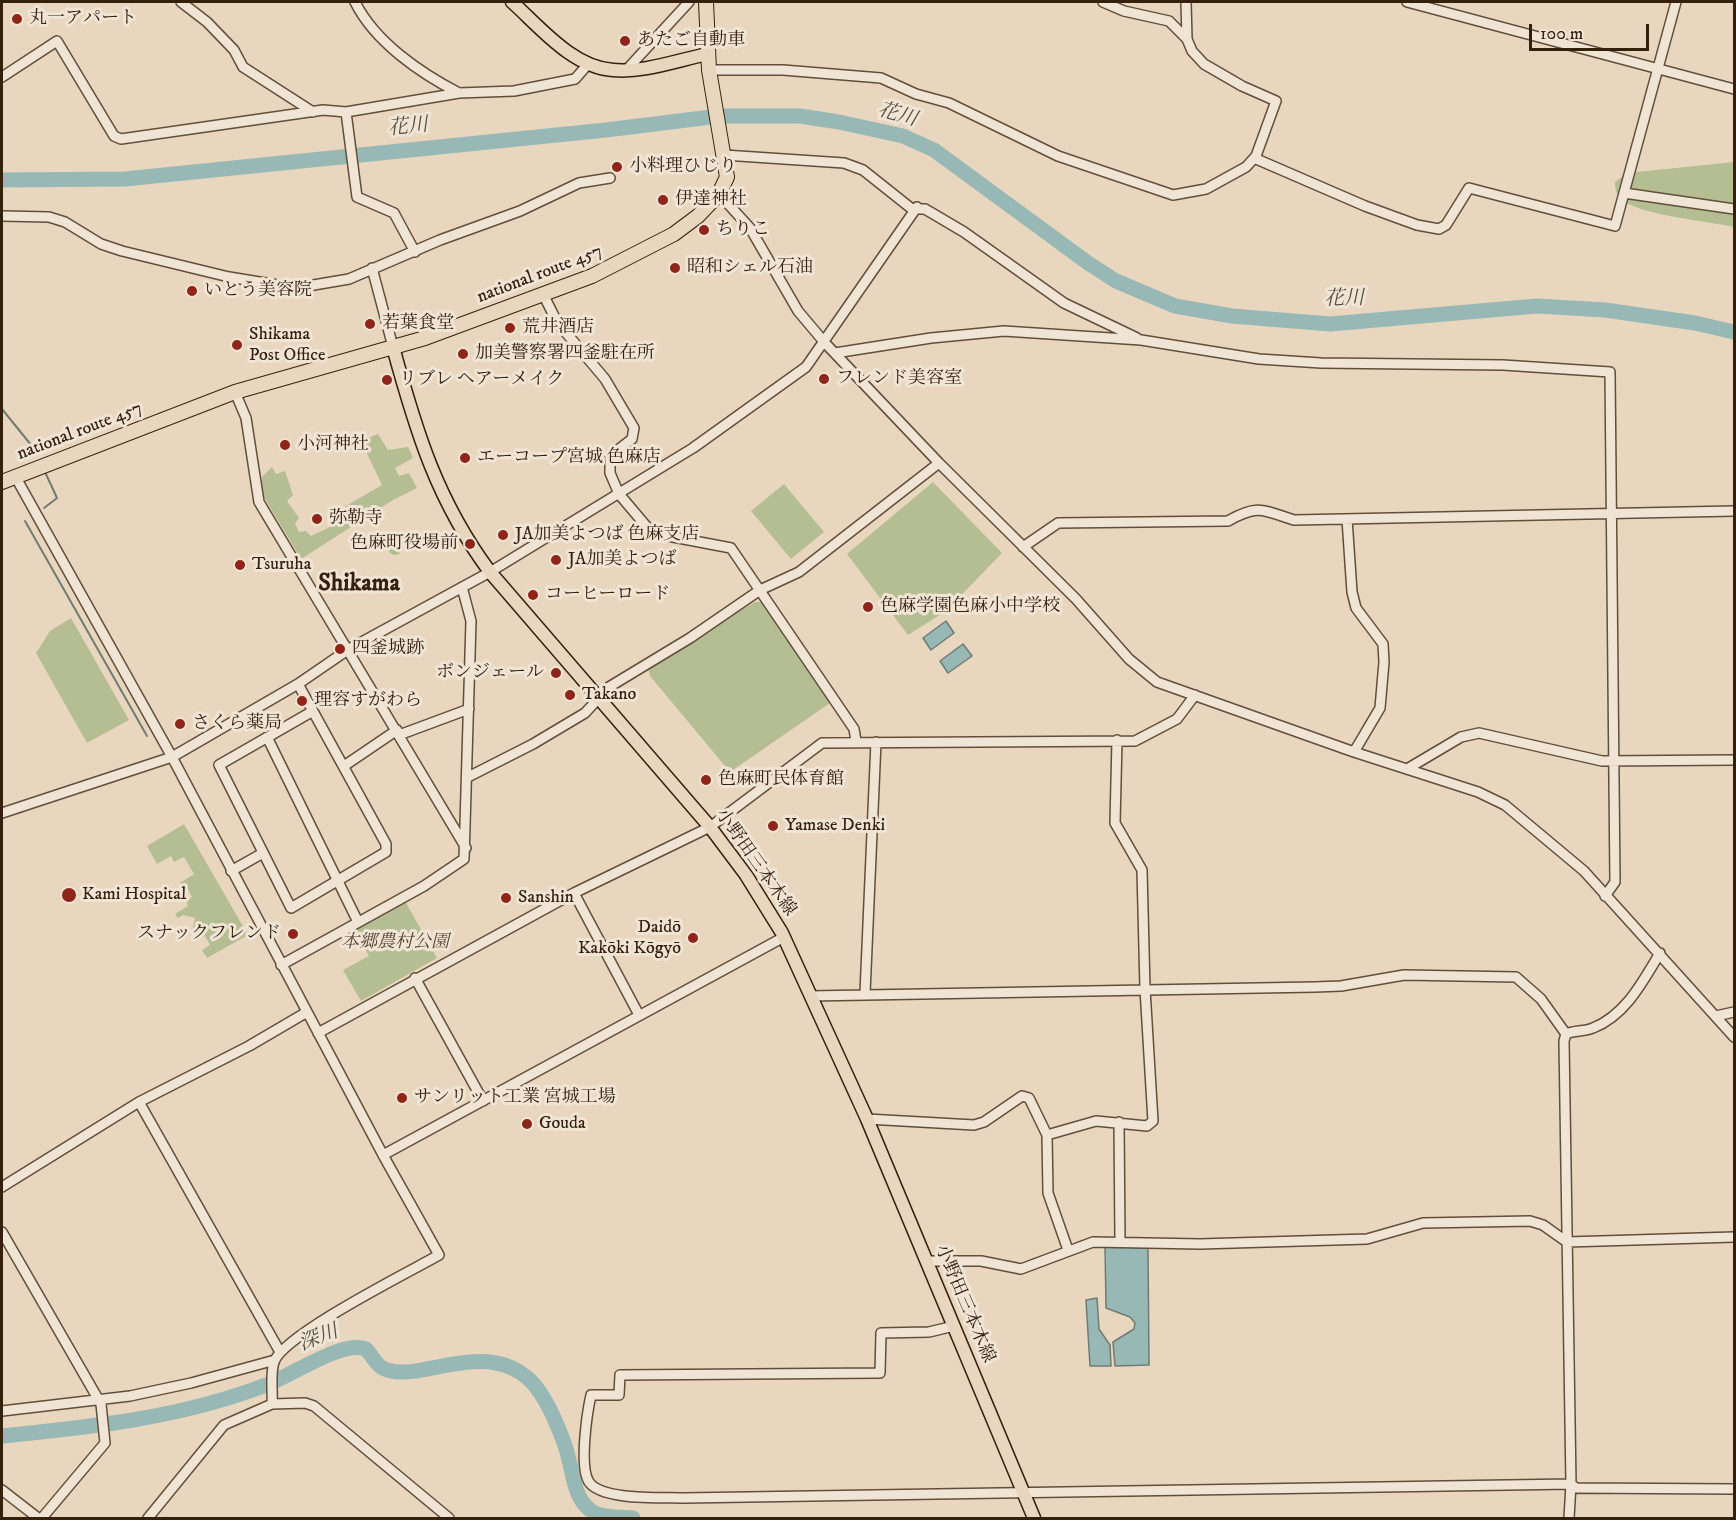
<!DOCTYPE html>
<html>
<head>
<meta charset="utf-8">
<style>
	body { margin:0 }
	#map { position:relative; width:1736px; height:1520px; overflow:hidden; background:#e8d6be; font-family:"IM FELL DW Pica",serif }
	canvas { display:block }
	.frame { position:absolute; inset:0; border:3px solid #35200e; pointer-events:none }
	.scale { position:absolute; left:1529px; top:24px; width:120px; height:27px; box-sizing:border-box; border:3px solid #35200e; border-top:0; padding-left:8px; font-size:18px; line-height:21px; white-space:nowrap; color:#35200e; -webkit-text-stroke:4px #f0e4d5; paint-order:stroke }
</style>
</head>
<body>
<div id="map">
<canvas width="1736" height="1520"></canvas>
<div class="frame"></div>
<div class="scale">100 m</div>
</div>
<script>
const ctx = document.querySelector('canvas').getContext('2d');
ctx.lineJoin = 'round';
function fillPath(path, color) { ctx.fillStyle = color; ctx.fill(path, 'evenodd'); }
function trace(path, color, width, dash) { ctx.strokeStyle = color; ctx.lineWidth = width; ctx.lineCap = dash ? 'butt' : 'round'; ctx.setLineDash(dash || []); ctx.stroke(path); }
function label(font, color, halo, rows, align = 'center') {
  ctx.font = font + ' "IM FELL DW Pica","Noto Serif JP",serif'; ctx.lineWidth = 6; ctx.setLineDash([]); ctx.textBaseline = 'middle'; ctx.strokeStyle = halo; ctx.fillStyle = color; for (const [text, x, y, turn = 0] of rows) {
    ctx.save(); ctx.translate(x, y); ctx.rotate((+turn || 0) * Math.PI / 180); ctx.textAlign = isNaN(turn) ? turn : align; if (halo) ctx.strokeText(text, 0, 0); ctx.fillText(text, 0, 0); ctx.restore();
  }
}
const green = new Path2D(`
	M 1734,162 L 1734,227 C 1707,221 1647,216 1625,202 C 1617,197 1615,191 1615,182 L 1627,173 Z
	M 378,434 L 388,450 L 408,447 L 413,458 L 395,468 L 399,476 L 409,473 L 417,488 L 393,500 L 301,559 L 262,494 L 262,477 L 272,467 L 276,474 L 285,471 L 293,495 L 287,501 L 299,518 L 295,523 L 299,532 L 306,531 L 311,536 L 332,526 L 331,517 L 334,515 L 340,524 L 343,521 L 339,510 L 382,485 L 361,441 Z
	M 933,482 L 1002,553 L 946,611 L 908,635 L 847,554 Z
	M 784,484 L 824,532 L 791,559 L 751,511 Z
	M388 548a7 7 0 1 1 14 0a7 7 0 1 1-14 0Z
	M 755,602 L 762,602 L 830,703 L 730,772 L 650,676 L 648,666 Z
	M 71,618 L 129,720 L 87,743 L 36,653 L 50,631 Z
	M 184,824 L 248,935 L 207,958 L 202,950 L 210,945 L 205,936 L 199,939 L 193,928 L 195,918 L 183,915 L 178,918 L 175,914 L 188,906 L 186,901 L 192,897 L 185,884 L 181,886 L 180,883 L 194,874 L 184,857 L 174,862 L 171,856 L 157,864 L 147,846 Z
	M 405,901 L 437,958 L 361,1001 L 343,970 L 369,956 L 354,930 Z`);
const water = new Path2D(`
	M 946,621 L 954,633 L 931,650 L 923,638 Z
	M 963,644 L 972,656 L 948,673 L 940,661 Z
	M 1105,1246 L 1148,1248 L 1149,1365 L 1115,1366 L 1113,1342 L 1134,1329 L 1135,1323 L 1130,1317 L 1106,1308 Z
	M 1097,1298 L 1099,1329 L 1110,1345 L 1111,1366 L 1090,1366 L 1086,1300 Z`);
const stream = new Path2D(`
	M 2,409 L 36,451
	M 44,508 L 57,498 L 45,472
	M 25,521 L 147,736`);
const river = new Path2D(`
	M 2,180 L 125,179 L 606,130 L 719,116 L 800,116 L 839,122 L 903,136 L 934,150 L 1088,263 L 1116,281 L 1175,306 L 1232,316 L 1330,324 L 1537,306 L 1605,310 L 1695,323 L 1734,332
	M 2,1436 C 92,1427 180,1418 266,1385 C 291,1376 342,1340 366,1349 C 371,1354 375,1363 381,1367 C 411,1387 479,1339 525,1376 C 545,1390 565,1440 570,1464 C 574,1481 576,1501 593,1512 C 604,1518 621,1517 633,1518`);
const minor = new Path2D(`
	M 181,2 L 207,22 L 234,50 L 243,67 L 313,112
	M 355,2 C 375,42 420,73 459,93
	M 1186,2 L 1187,39
	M 1407,2 L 1734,89
	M 629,70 L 630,66 L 689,2
	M 709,70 L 783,70 L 881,78 L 916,94 L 949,103 L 1058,156 L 1173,195 L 1206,189 L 1246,167 L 1256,156 L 1276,101 L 1242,86 L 1204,64 L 1192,51 L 1187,39 L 1169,21 L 1124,11 L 1103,2
	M 2,77 L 57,41 L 114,136 L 121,139 L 323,110 L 346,112 L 459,93 L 514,91 L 575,79 L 589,63
	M 346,112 L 357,197 L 394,213 L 415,252
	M 724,155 L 844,163 L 863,170 L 912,209 L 925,209 L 964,232 L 1064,303 L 1137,338
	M 1254,158 L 1365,206 L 1417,225 L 1439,229 L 1446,225 L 1469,188 L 1615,226 L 1676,2
	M 1624,193 L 1734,209
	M 719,194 L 750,228 L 798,311 L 825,343 L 939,463 L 1076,599 L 1129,659 L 1157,682 L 1354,752 L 1478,792 L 1505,805 L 1584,871 L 1734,1037
	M 2,216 L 49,217 L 65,222 L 101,244 L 122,251 L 229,277 L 296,288 L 349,279 L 440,240 L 520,211 L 579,183 L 610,178
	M 372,268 L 393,347
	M 543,294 L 557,322 L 605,379 L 634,428 L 632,439 L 610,456 L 610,473 L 619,494 L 652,533 L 731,548 L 854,729 L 856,741
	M 835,353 L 931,338 L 1004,331 L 1141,340 L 1259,359 L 1321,363 L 1503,365 L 1610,372 L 1615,882 L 1605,896
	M 235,392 L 246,418 L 259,502 L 466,848
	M 15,476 L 172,757 L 383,1155 L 439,1255 C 409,1272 283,1335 274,1362 C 270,1374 273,1391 272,1404
	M 1347,519 L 1352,592 L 1356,608 L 1383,644 L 1384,662 L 1380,708 L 1354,752
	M 1023,547 L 1058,523 L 1228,521 C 1258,504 1263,510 1294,520 L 1734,511
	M 298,684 L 386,844 L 386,852 L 291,908 L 219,765 L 313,711
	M 399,735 L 469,709
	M 267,737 L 358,922
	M 344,766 L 397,730
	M 1407,769 L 1461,737 L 1479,733 L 1602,761 L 1734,760
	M 468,777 L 533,744 L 585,713 L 609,687 L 690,638 L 760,590 L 799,572 L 939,463
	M 2,813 L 172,757 L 298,684 L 349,649 L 490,572 L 693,448 L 806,367 L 917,207
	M 231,871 L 263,853
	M 574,893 L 639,1015
	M 281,965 L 424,886 L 464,859 L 471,621 L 462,587
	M 415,978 L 483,1101
	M 865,993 L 876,742
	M 810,996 L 1315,987 L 1341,986 L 1404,975 L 1516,977 L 1541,999 L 1566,1034 L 1564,1041 L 1571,1484 L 1569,1518
	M 1716,1016 L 1734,1012
	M 318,1033 L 574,893 L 710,827 L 822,743 L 1135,741 L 1177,719 L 1195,695
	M 1566,1034 C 1574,1030 1584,1032 1593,1028 C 1626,1015 1643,981 1660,953
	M 139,1102 L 280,1352
	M 867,1119 L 974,1125 L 984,1122 L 1022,1096 L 1029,1098 L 1047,1135 L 1048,1193 L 1068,1250
	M 1119,1122 L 1120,1241
	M 1047,1135 L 1096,1121 L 1147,1126 L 1153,1121 L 1145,989 L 1142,870 L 1115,823 L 1117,740
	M 383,1155 L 784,937
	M 2,1187 L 139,1102 L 249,1046 L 307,1012
	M 2,1232 L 101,1404 L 105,1443 L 42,1518
	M 926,1261 L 981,1261 L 1021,1269 L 1093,1242 L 1200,1244 L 1367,1239 L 1423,1223 L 1530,1221 L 1543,1225 L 1567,1242 L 1734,1237
	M 954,1326 L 929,1332 L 881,1333 L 880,1373 L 620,1375 L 619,1395 L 591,1395 C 587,1413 579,1467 589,1482 C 602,1501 663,1497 684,1498 L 1571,1484 L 1576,1488 L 1734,1489
	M 2,1411 L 130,1396 L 191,1383 L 275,1360
	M 2,1490 L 38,1518
	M 148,1518 L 224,1425 L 272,1404 L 305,1403 L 314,1406 L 449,1518`);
const major = new Path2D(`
	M 512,2 C 540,27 572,67 613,70 C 643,73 678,60 708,54
	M 393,347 C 416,431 437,501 490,572 L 710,827 L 746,875 L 782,933 L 867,1119 L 1034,1518`);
const highway = new Path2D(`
	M 2,482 L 235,392 L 425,338 L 592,276 L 674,234 L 698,216 L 719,194 L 727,177 L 709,70 L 706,2`);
const markers = [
	[17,19,6,"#8f2418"],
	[625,41,6,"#8f2418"],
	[617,167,6,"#8f2418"],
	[663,200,6,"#8f2418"],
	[704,230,6,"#8f2418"],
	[675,268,6,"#8f2418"],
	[192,291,6,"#8f2418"],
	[370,324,6,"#8f2418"],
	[510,328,6,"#8f2418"],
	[237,345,6,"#8f2418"],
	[463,354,6,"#8f2418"],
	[824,379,6,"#8f2418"],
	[387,380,6,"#8f2418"],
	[285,445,6,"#8f2418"],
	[465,458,6,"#8f2418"],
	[317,519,6,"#8f2418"],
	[503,535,6,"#8f2418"],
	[470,544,6,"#8f2418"],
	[556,560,6,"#8f2418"],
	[240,565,6,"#8f2418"],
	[533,595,6,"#8f2418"],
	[868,607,6,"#8f2418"],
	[340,649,6,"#8f2418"],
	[556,673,6,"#8f2418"],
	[570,695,6,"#8f2418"],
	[302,701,6,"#8f2418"],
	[180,724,6,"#8f2418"],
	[706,780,6,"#8f2418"],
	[773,826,6,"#8f2418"],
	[69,895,8,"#8f2418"],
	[506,898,6,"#8f2418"],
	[293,934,6,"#8f2418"],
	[693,938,6,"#8f2418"],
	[402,1098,6,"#8f2418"],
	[527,1124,6,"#8f2418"]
];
const poiNames = [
	["丸一アパート",29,19],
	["あたご自動車",637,41],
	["小料理ひじり",629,167],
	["伊達神社",675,200],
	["ちりこ",716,230],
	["昭和シェル石油",687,268],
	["いとう美容院",204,291],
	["若葉食堂",382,324],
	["荒井酒店",522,328],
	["Shikama",249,335],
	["Post Office",249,356],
	["加美警察署四釜駐在所",475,354],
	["フレンド美容室",836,379],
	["リブレ ヘアーメイク",399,380],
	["小河神社",297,445],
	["エーコープ宮城 色麻店",477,458],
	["弥勒寺",329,519],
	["JA加美よつば 色麻支店",515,535],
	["色麻町役場前",458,544,"right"],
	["JA加美よつば",568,560],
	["Tsuruha",252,565],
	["コーヒーロード",545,595],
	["色麻学園色麻小中学校",880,607],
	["四釜城跡",352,649],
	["ボンジェール",544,673,"right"],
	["Takano",582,695],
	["理容すがわら",314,701],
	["さくら薬局",192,724],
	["色麻町民体育館",718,780],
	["Yamase Denki",785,826],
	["Kami Hospital",82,895],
	["Sanshin",518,898],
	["Daidō",681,928,"right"],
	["Kakōki Kōgyō",681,949,"right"],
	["スナックフレンド",281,934,"right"],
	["サンリット工業 宮城工場",414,1098],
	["Gouda",539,1124]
];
const streetNames = [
	["national route 457",540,275,-21],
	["national route 457",80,432,-21],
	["小野田三本木線",755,863,55],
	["小野田三本木線",964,1304,67]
];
const parkNames = [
	["本郷農村公園",395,943]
];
const waterNames = [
	["花川",897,116,16],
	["花川",408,128,-6],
	["花川",1344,300,-2],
	["深川",319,1339,-21]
];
const districtNames = [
	["Shikama",359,585]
];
fillPath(green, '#b5be92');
fillPath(water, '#98b8b6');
trace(water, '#707b73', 1.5);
trace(stream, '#707b73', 2);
trace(river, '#98b8b6', 15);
trace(minor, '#624e3a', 12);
trace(major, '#35200e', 15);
trace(highway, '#35200e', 16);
trace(minor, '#f0e4d5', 9);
trace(major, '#e8d6be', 12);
trace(highway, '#e8d6be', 14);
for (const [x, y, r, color] of markers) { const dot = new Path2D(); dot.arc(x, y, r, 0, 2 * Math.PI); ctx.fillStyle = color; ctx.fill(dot); trace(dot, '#f0e4d5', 2); }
label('18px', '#35200e', '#f0e4d5', poiNames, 'left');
label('18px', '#35200e', '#f0e4d5', streetNames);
label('italic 18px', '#55482f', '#f0e4d5', parkNames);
label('italic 20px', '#534e40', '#f0e4d5', waterNames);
label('bold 24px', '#35200e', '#f0e4d5', districtNames);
</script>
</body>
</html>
